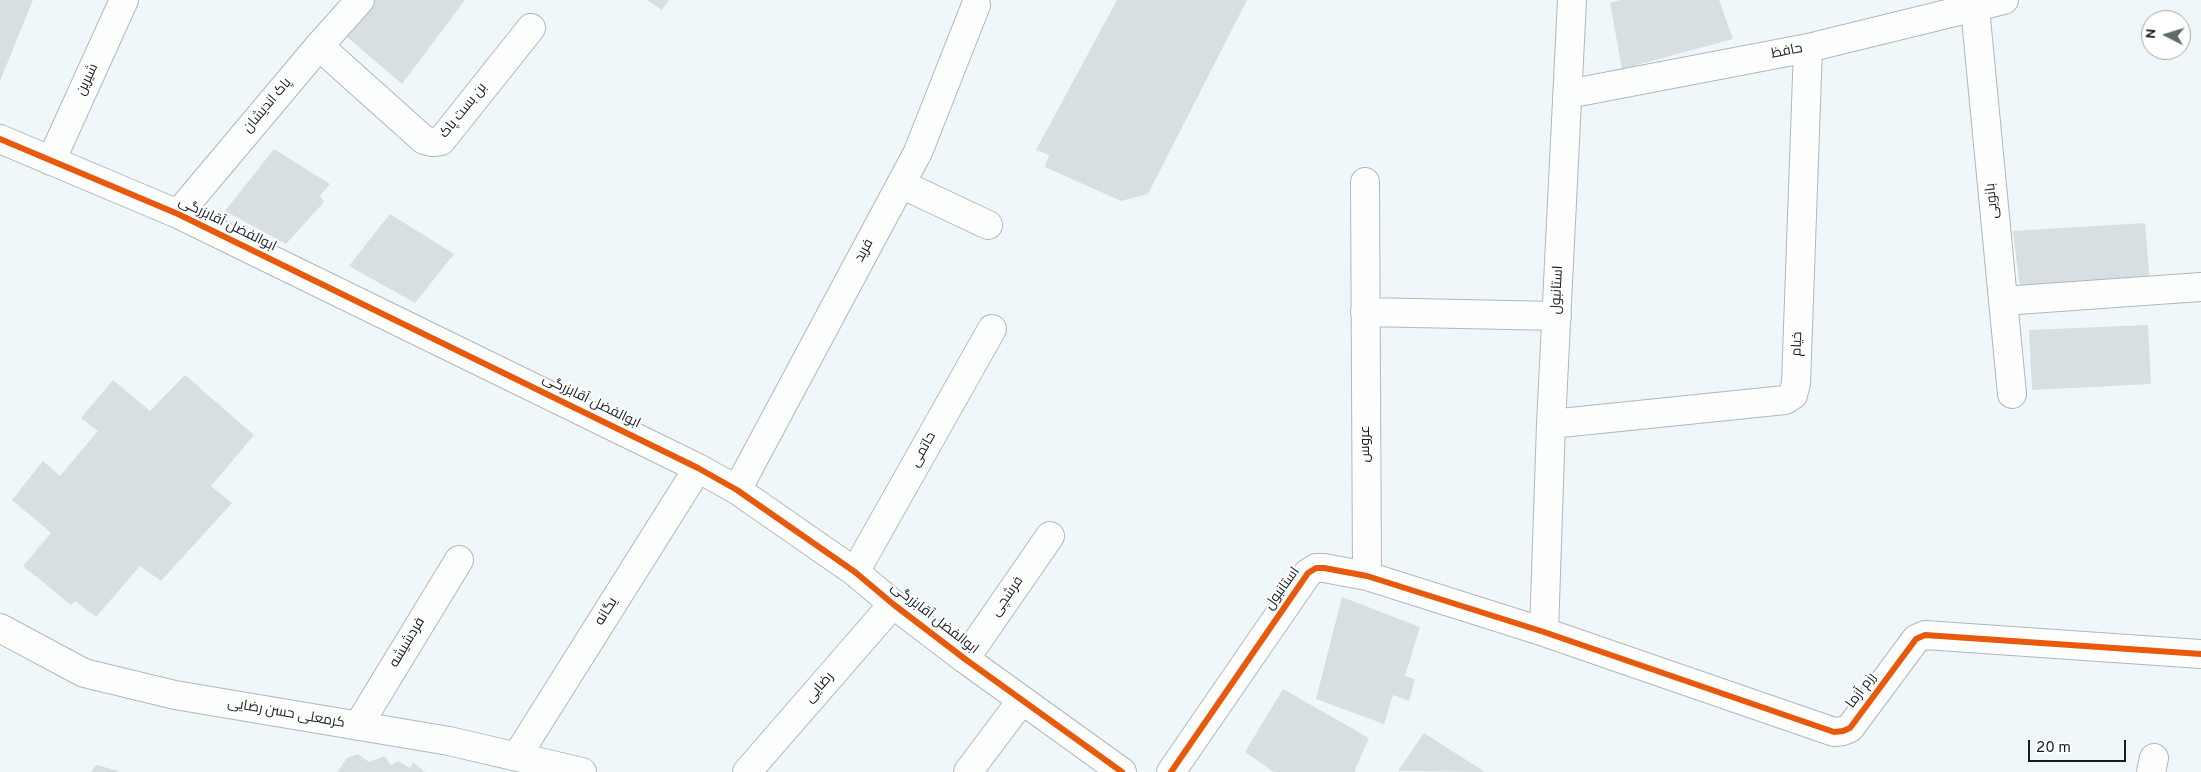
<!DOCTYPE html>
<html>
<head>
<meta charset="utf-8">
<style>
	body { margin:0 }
	#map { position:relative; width:2201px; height:772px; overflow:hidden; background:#f0f7fa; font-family:Overpass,sans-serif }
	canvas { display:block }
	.north { position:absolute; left:2141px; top:10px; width:50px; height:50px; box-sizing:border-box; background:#fff; border:1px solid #a2a5a6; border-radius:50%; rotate:275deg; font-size:14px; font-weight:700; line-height:20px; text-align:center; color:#161d20 }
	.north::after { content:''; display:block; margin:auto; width:18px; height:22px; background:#62696c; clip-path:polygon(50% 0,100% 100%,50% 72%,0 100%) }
	.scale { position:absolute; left:2028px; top:740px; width:98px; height:22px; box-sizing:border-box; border:2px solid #161d20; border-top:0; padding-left:6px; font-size:15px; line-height:18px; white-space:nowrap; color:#161d20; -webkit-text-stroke:4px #fff; paint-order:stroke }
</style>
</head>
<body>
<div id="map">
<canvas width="2201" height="772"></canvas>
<div class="north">N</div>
<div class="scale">20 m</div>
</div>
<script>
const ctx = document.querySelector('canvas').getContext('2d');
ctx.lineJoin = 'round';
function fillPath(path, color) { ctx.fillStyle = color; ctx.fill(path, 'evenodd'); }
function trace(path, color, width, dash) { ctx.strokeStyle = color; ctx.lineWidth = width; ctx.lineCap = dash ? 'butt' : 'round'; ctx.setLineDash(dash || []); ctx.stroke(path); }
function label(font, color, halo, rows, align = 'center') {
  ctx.font = font + ' Overpass,Cairo,sans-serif'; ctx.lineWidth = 4; ctx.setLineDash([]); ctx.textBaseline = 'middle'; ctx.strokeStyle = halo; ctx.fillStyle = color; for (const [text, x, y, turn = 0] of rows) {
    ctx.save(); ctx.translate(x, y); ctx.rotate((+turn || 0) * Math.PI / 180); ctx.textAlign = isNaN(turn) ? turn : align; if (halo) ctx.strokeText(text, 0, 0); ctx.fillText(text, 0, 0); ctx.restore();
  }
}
const building = new Path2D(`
	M 0,0 L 33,0 L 0,81 Z
	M 375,0 L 465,0 L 402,84 L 346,36 Z
	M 647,0 L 669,0 L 662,10 Z
	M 1117,0 L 1247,0 L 1148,194 L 1121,201 L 1045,167 L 1049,155 L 1036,150 Z
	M 1620,0 L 1719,0 L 1733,39 L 1622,69 L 1610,3 Z
	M 274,149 L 330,184 L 320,196 L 324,202 L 286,244 L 225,211 Z
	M 390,214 L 454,254 L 415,303 L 349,266 Z
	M 2145,223 L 2150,284 L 2020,289 L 2013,231 Z
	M 2148,325 L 2151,384 L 2032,390 L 2029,330 Z
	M 185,375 L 254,435 L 211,486 L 232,503 L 161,581 L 140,566 L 96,617 L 75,601 L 71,605 L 23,566 L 51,533 L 12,500 L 43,461 L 60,476 L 98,431 L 81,418 L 113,380 L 150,411 Z
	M 1342,597 L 1420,627 L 1405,676 L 1415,679 L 1409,701 L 1393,695 L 1384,724 L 1316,699 Z
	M 1283,689 L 1369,738 L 1354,772 L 1274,772 L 1245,752 Z
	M 1424,733 L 1485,772 L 1398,771 Z
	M 358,754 L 369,762 L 385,756 L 391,765 L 398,761 L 410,768 L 413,762 L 425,772 L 337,772 L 347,758 Z
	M 96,765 L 119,771 L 118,772 L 91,772 Z`);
const minor = new Path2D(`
	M 1975,8 L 2012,394
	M 319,46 L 424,140 L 433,142 L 441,141 L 531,28
	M 1568,94 L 1808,48 L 2004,0
	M 0,139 L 178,214 L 698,468 L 737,490 L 855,572 L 893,604 L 965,659 L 1122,772
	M 51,161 L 124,0
	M 1365,182 L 1367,576
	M 901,184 L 988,225
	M 178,214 L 319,46 L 360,0
	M 2003,301 L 2201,287
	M 1365,312 L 1557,316
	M 1551,424 L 1785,400 L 1793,395 L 1796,383 L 1808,48
	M 737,490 L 918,152 L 976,5
	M 855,572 L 992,329
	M 0,628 L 84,673 L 175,695 L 449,741 L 582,772
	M 1544,632 L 1551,424 L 1572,0
	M 965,659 L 1050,536
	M 358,726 L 459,560
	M 517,756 L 698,468
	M 747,772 L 893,604
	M 968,772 L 1022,700
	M 1171,772 L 1308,573 L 1316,568 L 1324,568 L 1367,576 L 1544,632 L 1834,732 L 1843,731 L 1850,728 L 1916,639 L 1925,635 L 2201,654
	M 2151,772 L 2154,758`);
const cycleway = new Path2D(`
	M 0,139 L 178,214 L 698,468 L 737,490 L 855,572 L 893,604 L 965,659 L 1122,772
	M 1171,772 L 1308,573 L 1316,568 L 1324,568 L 1367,576 L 1544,632 L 1834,732 L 1843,731 L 1850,728 L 1916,639 L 1925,635 L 2201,654`);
const streetNames = [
	["حافظ",1787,52,-11],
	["شیرین",88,80,-65],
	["پاک اندیشان",268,106,-50],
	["بن بست پاک",464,111,-51],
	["بانویی",1993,201,-96],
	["ابوالفضل آقابزرگی",227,225,26],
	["فرید",865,251,-62],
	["استانبول",1558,290,-87],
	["خیام",1798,344,-88],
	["ابوالفضل آقابزرگی",591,402,26],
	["عروس",1366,444,-90],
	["حاتمی",924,450,-61],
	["استانبول",1283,589,-54],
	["فرشچی",1008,597,-55],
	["یگانه",607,612,-58],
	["ابوالفضل آقابزرگی",934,619,38],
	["فردشیشه",408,643,-59],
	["رضایی",820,688,-49],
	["رزم آزما",1862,691,-53],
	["کرمعلی حسن رضایی",286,714,10]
];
fillPath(building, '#d8dfe3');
trace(minor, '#b1b7ba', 30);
trace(minor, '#fdfefe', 28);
trace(cycleway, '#e8590c', 6);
label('14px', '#161d20', '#fff', streetNames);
</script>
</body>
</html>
